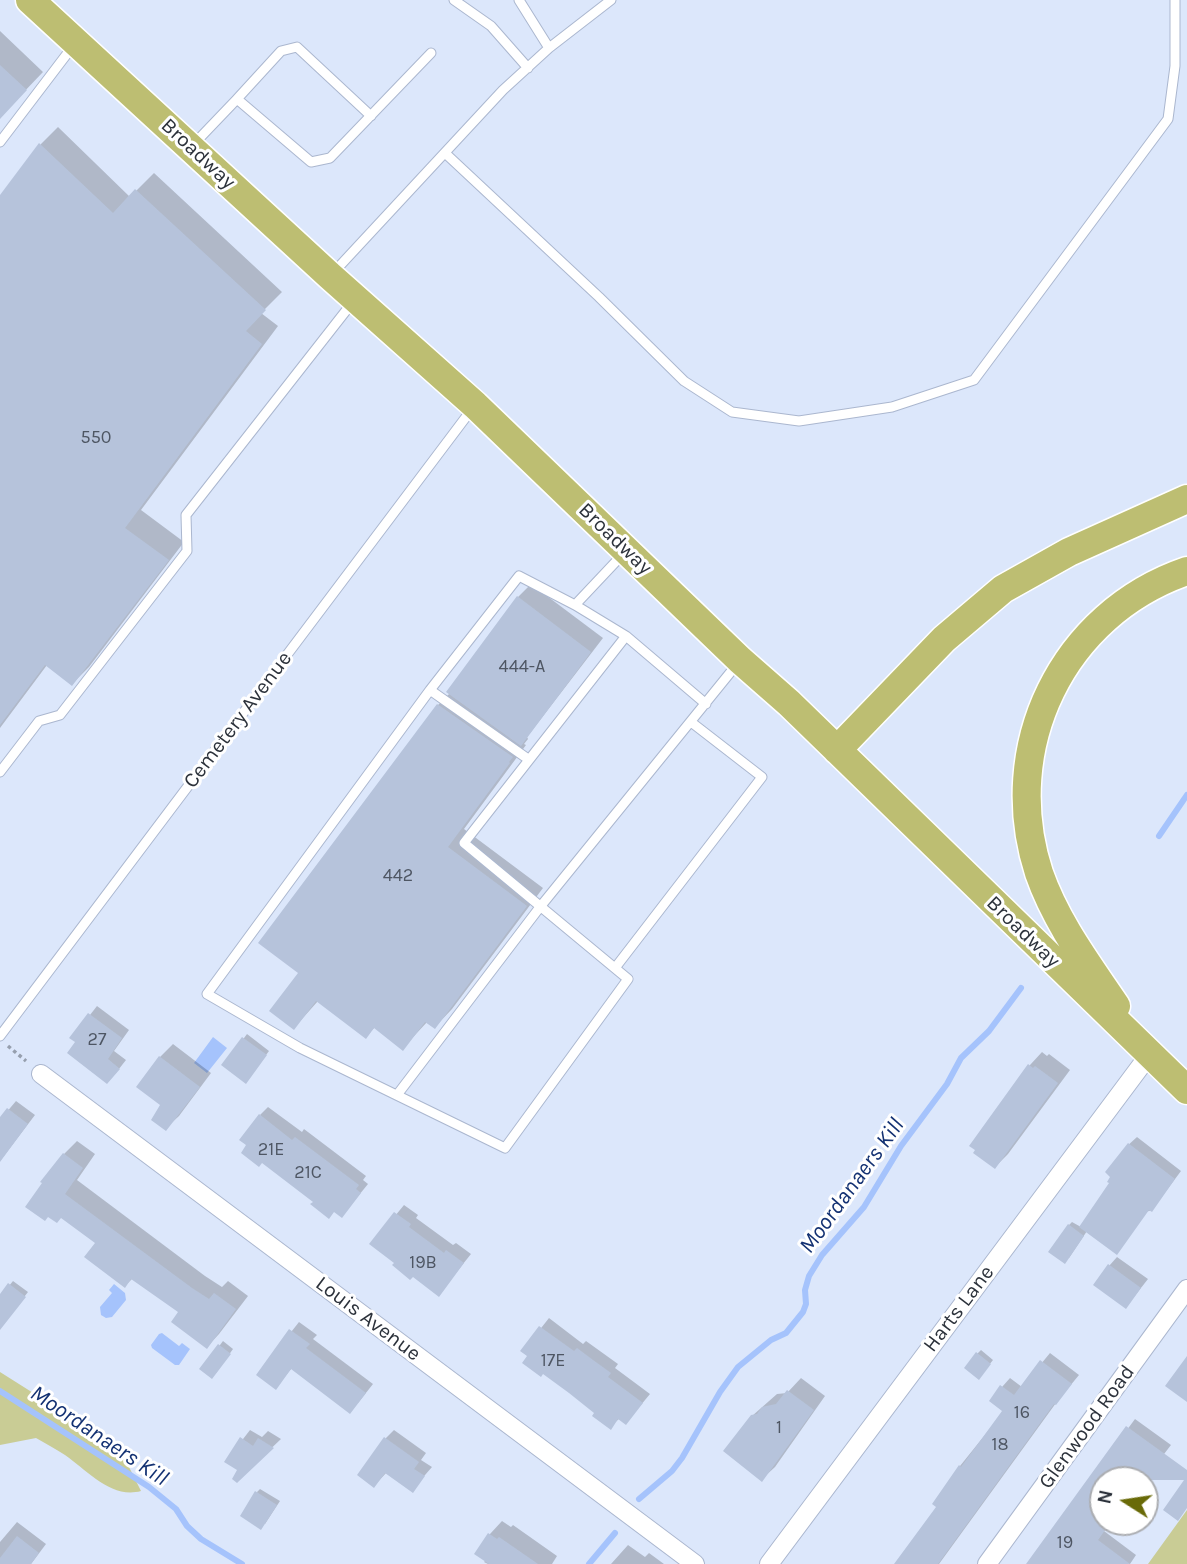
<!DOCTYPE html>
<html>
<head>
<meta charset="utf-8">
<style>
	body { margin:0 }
	#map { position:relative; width:1187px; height:1564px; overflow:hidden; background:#dce7fb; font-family:Karla,sans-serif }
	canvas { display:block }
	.north { position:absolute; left:1089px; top:1466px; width:70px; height:70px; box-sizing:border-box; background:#fff; border:2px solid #abadb1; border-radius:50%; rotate:282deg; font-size:19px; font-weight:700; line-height:28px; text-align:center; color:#2c323b }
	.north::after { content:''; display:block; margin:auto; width:24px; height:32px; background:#696a08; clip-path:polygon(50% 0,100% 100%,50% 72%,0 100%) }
</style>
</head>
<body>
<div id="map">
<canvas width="1187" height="1564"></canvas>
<div class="north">N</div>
</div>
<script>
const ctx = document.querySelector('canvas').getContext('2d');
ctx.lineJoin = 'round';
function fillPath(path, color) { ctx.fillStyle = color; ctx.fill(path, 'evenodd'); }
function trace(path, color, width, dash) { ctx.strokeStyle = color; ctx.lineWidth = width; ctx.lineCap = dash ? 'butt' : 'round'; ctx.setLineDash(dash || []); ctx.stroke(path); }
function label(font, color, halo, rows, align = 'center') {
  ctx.font = font + ' Karla,sans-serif'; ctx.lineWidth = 6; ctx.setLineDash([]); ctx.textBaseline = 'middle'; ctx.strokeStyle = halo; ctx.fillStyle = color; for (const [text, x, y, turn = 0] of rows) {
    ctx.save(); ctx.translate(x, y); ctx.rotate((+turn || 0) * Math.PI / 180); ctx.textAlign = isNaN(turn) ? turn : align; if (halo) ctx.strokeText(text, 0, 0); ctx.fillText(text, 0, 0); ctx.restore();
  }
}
const green = new Path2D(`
	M 0,1372 L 38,1396 L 126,1461 L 141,1491 C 111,1499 88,1471 65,1455 C 56,1449 46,1444 36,1438 L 0,1445 Z
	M 1187,1510 L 1187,1564 L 1148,1564 Z`);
const water = new Path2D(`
	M 213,1037 L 227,1048 L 207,1073 L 194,1063 Z
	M 114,1284 L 125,1293 L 126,1300 L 112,1317 L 106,1318 L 101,1315 L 100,1307 L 112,1293 L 109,1290 Z
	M 162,1333 L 179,1346 L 182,1343 L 190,1349 L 179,1365 L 175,1365 L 152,1348 L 151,1345 L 159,1334 Z`);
const shadow = new Path2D(`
	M 0,31 L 43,72 L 0,117 Z
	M 58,127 L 130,197 L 154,173 L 282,292 L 261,313 L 278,326 L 141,510 L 184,542 L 89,667 L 72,684 L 47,665 L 0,728 L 0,198 L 41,144 Z
	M 531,584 L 603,638 L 527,737 L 528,739 L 524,744 L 526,745 L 464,829 L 543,888 L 452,1009 L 435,1027 L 428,1021 L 403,1048 L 375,1027 L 366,1037 L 318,1001 L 294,1028 L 300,972 L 261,943 L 438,705 L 450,693 L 518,597 Z
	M 97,1006 L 129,1030 L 114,1051 L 126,1060 L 115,1074 L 72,1038 Z
	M 247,1034 L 269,1051 L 249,1078 L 224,1065 Z
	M 173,1044 L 211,1073 L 179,1116 L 166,1128 L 160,1057 Z
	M 1042,1052 L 1047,1056 L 1049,1054 L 1070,1070 L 1008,1154 L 995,1167 L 971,1146 L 1030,1065 Z
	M 16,1101 L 35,1115 L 0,1161 L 0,1120 Z
	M 268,1107 L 302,1132 L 304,1129 L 366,1176 L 363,1180 L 368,1184 L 342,1216 L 315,1201 L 260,1115 Z
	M 1137,1137 L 1181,1171 L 1152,1210 L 1087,1231 L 1069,1258 L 1069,1225 L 1072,1222 L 1081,1227 L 1111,1183 L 1126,1147 Z
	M 77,1141 L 95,1154 L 77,1180 L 205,1276 L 222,1287 L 228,1281 L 248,1296 L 219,1334 L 207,1347 L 180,1312 L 133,1278 L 125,1286 L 97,1243 L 61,1217 L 64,1154 Z
	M 404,1205 L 418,1215 L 416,1218 L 453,1245 L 456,1243 L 471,1254 L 439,1294 L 372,1244 Z
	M 1117,1257 L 1148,1279 L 1126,1307 L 1109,1266 Z
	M 13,1281 L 28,1292 L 10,1315 L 0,1314 L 0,1297 Z
	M 549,1318 L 583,1344 L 586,1341 L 618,1364 L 615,1368 L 650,1394 L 626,1423 L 620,1418 L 610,1427 L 597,1412 L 523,1351 Z
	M 299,1322 L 317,1335 L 313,1339 L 373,1384 L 358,1403 L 292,1368 L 276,1387 L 258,1374 Z
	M 223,1341 L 233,1349 L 216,1373 L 202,1369 Z
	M 981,1350 L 993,1360 L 982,1374 L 977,1354 Z
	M 1050,1353 L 1079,1375 L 1056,1403 L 939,1564 L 897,1564 L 938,1506 L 960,1466 L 1005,1410 L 1002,1387 L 1010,1378 L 1022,1387 Z
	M 801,1378 L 825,1396 L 775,1467 L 762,1479 L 752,1416 L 777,1394 L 787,1393 Z
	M 1135,1419 L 1171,1445 L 1144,1480 L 1103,1480 L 1103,1522 L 1111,1522 L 1104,1531 L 1136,1555 L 1130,1564 L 1028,1564 Z
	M 250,1430 L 262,1437 L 268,1431 L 281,1439 L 237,1481 L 240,1470 L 226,1461 Z
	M 394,1430 L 426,1453 L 421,1460 L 432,1467 L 412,1490 L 387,1472 L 374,1486 L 386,1438 Z
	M 260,1489 L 280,1501 L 265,1524 L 257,1492 Z
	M 502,1521 L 511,1527 L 513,1525 L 557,1556 L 552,1564 L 488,1564 L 484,1562 L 486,1560 L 477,1553 L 490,1534 Z
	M 17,1522 L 46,1544 L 31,1564 L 0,1564 L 0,1542 Z
	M 628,1545 L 645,1557 L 649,1553 L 664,1564 L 611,1564 Z`);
const stream = new Path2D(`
	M 1159,836 L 1187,795
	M 0,1391 L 149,1487 L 176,1509 L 187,1526 L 201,1539 L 242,1564
	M 639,1499 L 672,1471 L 682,1458 L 720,1392 L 738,1367 L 771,1340 L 786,1333 L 803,1312 L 806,1304 L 805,1290 L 809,1276 L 822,1255 L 864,1207 L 901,1146 L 947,1084 L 961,1058 L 989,1031 L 1021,988
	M 589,1564 L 615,1533`);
const building = new Path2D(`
	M 0,65 L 27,90 L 0,119 Z
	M 39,143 L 113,213 L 135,189 L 266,310 L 246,331 L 262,344 L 125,528 L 169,560 L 72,686 L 45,665 L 0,725 L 0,195 Z
	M 517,596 L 591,652 L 521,746 L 446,692 Z
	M 437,704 L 513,757 L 509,762 L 510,763 L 448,847 L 527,906 L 435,1029 L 425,1022 L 403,1051 L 374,1028 L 366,1039 L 316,1001 L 294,1030 L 269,1011 L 298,973 L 258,943 Z
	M 88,1013 L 122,1038 L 108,1059 L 120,1069 L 107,1084 L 67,1053 L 75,1042 L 69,1038 Z
	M 242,1037 L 267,1055 L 246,1084 L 221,1065 Z
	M 159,1056 L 200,1087 L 166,1131 L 151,1120 L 160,1105 L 136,1087 Z
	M 1028,1064 L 1033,1068 L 1035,1066 L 1058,1083 L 995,1169 L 973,1153 L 975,1150 L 969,1146 Z
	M 7,1108 L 28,1124 L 0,1162 L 0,1117 Z
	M 259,1114 L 292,1140 L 295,1137 L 359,1185 L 356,1189 L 361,1193 L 342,1218 L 334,1212 L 329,1219 L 310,1204 L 313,1202 L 262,1163 L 259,1167 L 241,1153 L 246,1145 L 239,1140 Z
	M 1128,1143 L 1175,1179 L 1152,1212 L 1149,1210 L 1117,1255 L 1079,1227 L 1109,1183 L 1107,1182 L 1110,1177 L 1105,1172 Z
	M 63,1153 L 83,1168 L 65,1194 L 192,1288 L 209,1299 L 214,1293 L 236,1309 L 207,1349 L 171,1322 L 178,1312 L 131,1279 L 125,1288 L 84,1257 L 95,1243 L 61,1218 L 57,1223 L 48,1217 L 45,1221 L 25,1207 L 42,1183 L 40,1182 Z
	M 394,1212 L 411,1224 L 409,1227 L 444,1253 L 446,1250 L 464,1263 L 439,1297 L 413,1277 L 410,1280 L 392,1265 L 394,1263 L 369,1244 Z
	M 1068,1224 L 1084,1236 L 1065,1264 L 1048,1252 Z
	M 1108,1264 L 1141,1288 L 1126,1309 L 1093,1285 Z
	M 8,1283 L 26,1297 L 0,1330 L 0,1294 Z
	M 539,1326 L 574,1351 L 577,1348 L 593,1360 L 611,1373 L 608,1377 L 643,1403 L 626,1425 L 618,1419 L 611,1430 L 592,1416 L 594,1413 L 569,1393 L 543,1374 L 541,1377 L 522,1363 L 527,1356 L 520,1351 Z
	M 289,1329 L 310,1344 L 306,1348 L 366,1393 L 350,1414 L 291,1369 L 276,1390 L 256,1375 Z
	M 218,1344 L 231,1354 L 212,1379 L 199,1369 Z
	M 976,1352 L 991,1364 L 979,1380 L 964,1368 Z
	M 1187,1356 L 1187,1402 L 1165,1386 Z
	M 1040,1360 L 1072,1384 L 1056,1405 L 1054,1404 L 938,1564 L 894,1564 L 936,1507 L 932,1504 L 959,1465 L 961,1467 L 1002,1411 L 989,1401 L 1000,1385 L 1014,1395 Z
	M 787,1390 L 814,1410 L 762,1482 L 723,1451 L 751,1415 L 757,1414 L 762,1407 L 776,1404 Z
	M 1126,1426 L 1187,1470 L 1187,1508 L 1178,1521 L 1163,1510 L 1184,1480 L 1103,1480 L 1103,1522 L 1110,1523 L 1098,1540 L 1130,1564 L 1026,1564 Z
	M 240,1437 L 253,1446 L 258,1438 L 274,1448 L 237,1483 L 232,1479 L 237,1470 L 224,1462 Z
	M 384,1437 L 419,1462 L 414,1469 L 425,1476 L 413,1493 L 385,1473 L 374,1488 L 357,1475 Z
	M 255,1491 L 277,1505 L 261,1530 L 240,1516 Z
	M 488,1533 L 497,1539 L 499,1537 L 538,1564 L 489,1564 L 474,1554 Z
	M 17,1536 L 39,1553 L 31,1564 L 0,1564 L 0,1558 Z`);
const path = new Path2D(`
	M 8,1046 L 26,1061`);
const service = new Path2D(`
	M 454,0 L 491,26 L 528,68
	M 519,0 L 549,48
	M 237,99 L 281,51 L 297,47 L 371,116
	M 0,142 L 73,46
	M 192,146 L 237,99 L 311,162 L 330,158 L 431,53
	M 445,153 L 599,297 L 684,381 L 732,412 L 799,421 L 892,407 L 974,380 L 1168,119 L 1175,66 L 1175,0
	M 334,272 L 503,90 L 549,48 L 611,0
	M 624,553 L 575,605 L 626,636 L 706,704
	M 575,605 L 519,576 L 430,690 L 207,994 L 300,1048 L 505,1148 L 628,979 L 464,843 L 626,636
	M 430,690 L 528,759
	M 0,772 L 39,721 L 60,715 L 187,551 L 186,515 L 352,303
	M 615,968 L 762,777 L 691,722
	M 0,1036 L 472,409
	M 397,1095 L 540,907 L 738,663`);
const minor = new Path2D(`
	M 41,1074 L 695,1564
	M 769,1564 L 1149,1055
	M 987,1564 L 1187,1289`);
const primary = new Path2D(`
	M 30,0 L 330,276 L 475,405 L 740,660 L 789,703 L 1187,1090
	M 837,750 L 944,639 L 1003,589 L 1069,552 L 1187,499
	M 1116,1006 C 1087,963 1056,922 1039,873 C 998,747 1062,614 1187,571`);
const numberNames = [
	["550",96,438],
	["444-A",522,667],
	["442",398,876],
	["27",97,1040],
	["21E",271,1150],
	["21C",308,1173],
	["19B",423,1263],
	["17E",553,1361],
	["16",1022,1413],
	["1",779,1428],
	["18",1000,1445],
	["19",1065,1543]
];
const streetNames = [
	["Broadway",198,154,43],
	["Broadway",615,539,44],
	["Cemetery Avenue",238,720,-53],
	["Broadway",1023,932,44],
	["Harts Lane",959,1309,-53],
	["Louis Avenue",368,1319,37],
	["Glenwood Road",1087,1427,-54]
];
const waterNames = [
	["Moordanaers Kill",852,1186,-54],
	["Moordanaers Kill",99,1436,34]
];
fillPath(green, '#c9cc95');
fillPath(water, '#a5c3fc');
fillPath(shadow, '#0003');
trace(stream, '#a5c3fc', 6);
fillPath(building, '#b6c3db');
trace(service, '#abb7cf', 11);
trace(minor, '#abb7cf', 20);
trace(primary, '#fff', 31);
trace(path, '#969fae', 3.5, [3.5, 3.5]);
trace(service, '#fff', 9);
trace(minor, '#fff', 18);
trace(primary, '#bdbe72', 28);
label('18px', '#4e5663', null, numberNames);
label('21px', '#2c323b', '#fff', streetNames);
label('italic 23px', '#143273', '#fff', waterNames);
</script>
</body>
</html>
